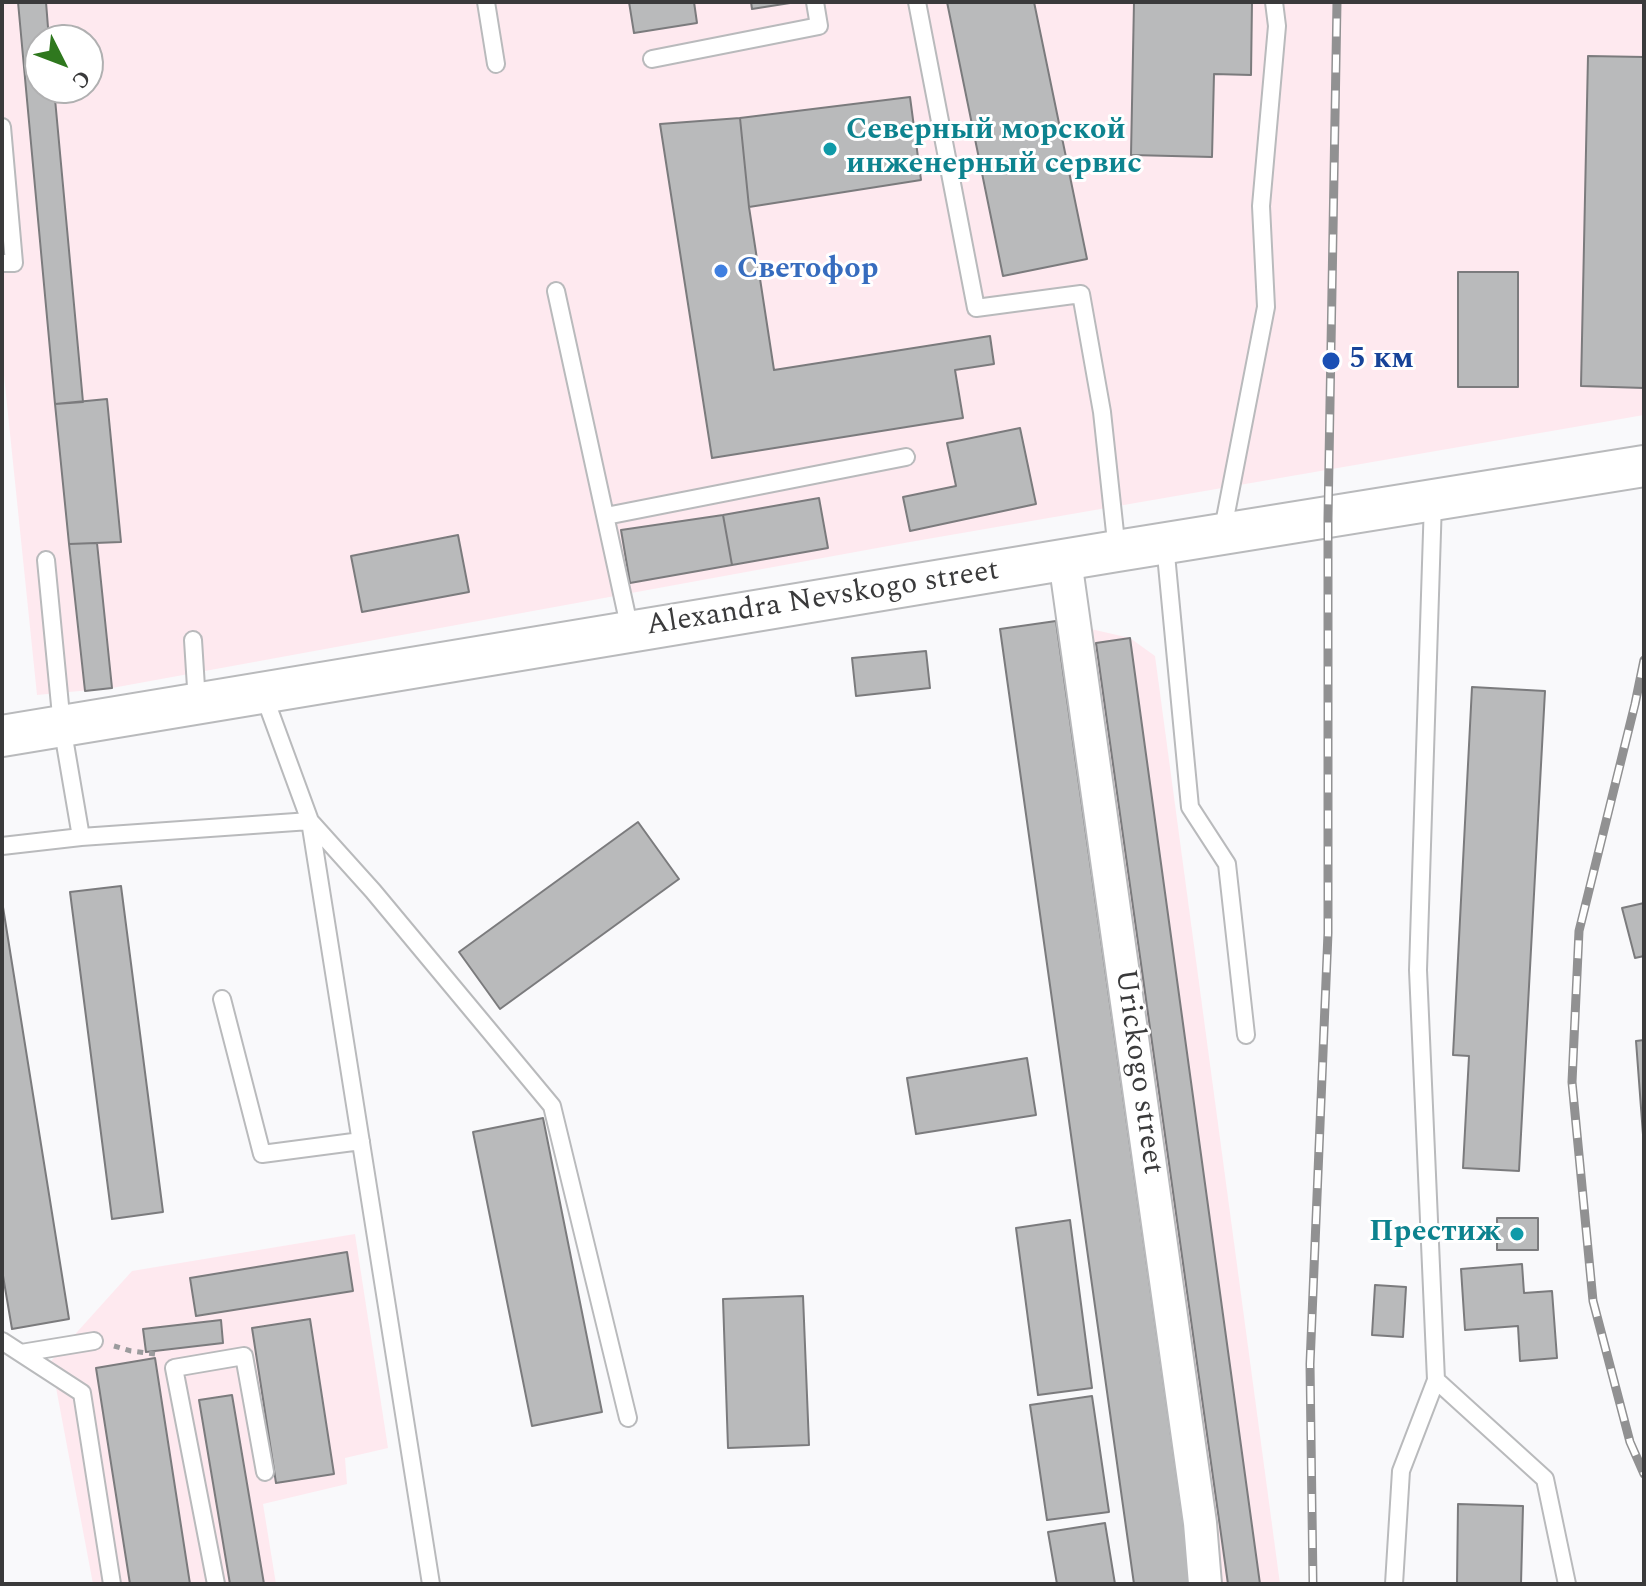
<!DOCTYPE html>
<html>
<head>
<meta charset="utf-8">
<style>
	body { margin:0 }
	#map { position:relative; width:1646px; height:1586px; overflow:hidden; background:#f9f9fb; font-family:Spectral,serif }
	canvas { display:block }
	.frame { position:absolute; inset:0; border:4px solid #3a3a3b; pointer-events:none }
	.north { position:absolute; left:24px; top:24px; width:80px; height:80px; box-sizing:border-box; background:#fff; border:2px solid #b0b0b1; border-radius:50%; rotate:132deg; font-size:22px; font-weight:700; line-height:32px; text-align:center; color:#3a3a3b }
	.north::after { content:''; display:block; margin:auto; width:28px; height:36px; background:#2f781e; clip-path:polygon(50% 0,100% 100%,50% 72%,0 100%) }
</style>
</head>
<body>
<div id="map">
<canvas width="1646" height="1586"></canvas>
<div class="frame"></div>
<div class="north">С</div>
</div>
<script>
const ctx = document.querySelector('canvas').getContext('2d');
ctx.lineJoin = 'round';
function fillPath(path, color) { ctx.fillStyle = color; ctx.fill(path, 'evenodd'); }
function trace(path, color, width, dash) { ctx.strokeStyle = color; ctx.lineWidth = width; ctx.lineCap = dash ? 'butt' : 'round'; ctx.setLineDash(dash || []); ctx.stroke(path); }
function label(font, color, halo, rows, align = 'center') {
  ctx.font = font + ' Spectral,serif'; ctx.lineWidth = 6; ctx.setLineDash([]); ctx.textBaseline = 'middle'; ctx.strokeStyle = halo; ctx.fillStyle = color; for (const [text, x, y, turn = 0] of rows) {
    ctx.save(); ctx.translate(x, y); ctx.rotate((+turn || 0) * Math.PI / 180); ctx.textAlign = isNaN(turn) ? turn : align; if (halo) ctx.strokeText(text, 0, 0); ctx.fillText(text, 0, 0); ctx.restore();
  }
}
const industrial = new Path2D(`
	M 2,2 L 1644,2 L 1644,415 L 910,542 L 112,688 L 37,695 L 2,356 ZM 40,40 L 88,40 L 88,88 L 40,88 Z
	M 1056,621 L 1130,638 L 1155,656 L 1280,1584 L 1134,1584 L 1000,629 Z
	M 355,1234 L 388,1448 L 345,1458 L 347,1484 L 263,1504 L 276,1584 L 93,1584 L 51,1361 L 132,1271 Z`);
const building = new Path2D(`
	M 18,2 L 46,2 L 49,40 L 40,40 L 40,88 L 54,88 L 83,402 L 55,404 Z
	M 629,2 L 694,2 L 697,23 L 634,33 Z
	M 751,2 L 789,2 L 790,3 L 752,9 Z
	M 947,2 L 1034,2 L 1087,259 L 1003,276 Z
	M 1134,2 L 1252,2 L 1251,75 L 1214,74 L 1212,157 L 1131,155 Z
	M 1588,56 L 1644,57 L 1644,388 L 1581,386 Z
	M 910,97 L 921,180 L 749,207 L 740,118 Z
	M 740,118 L 749,207 L 774,370 L 990,336 L 994,364 L 955,370 L 963,418 L 712,458 L 660,124 Z
	M 1458,272 L 1518,272 L 1518,387 L 1458,387 Z
	M 107,399 L 121,542 L 69,544 L 55,404 Z
	M 1020,428 L 1036,504 L 910,531 L 903,497 L 956,486 L 947,443 Z
	M 819,498 L 828,548 L 732,565 L 723,515 Z
	M 723,515 L 732,565 L 630,583 L 621,530 Z
	M 458,535 L 469,592 L 362,612 L 351,556 Z
	M 97,543 L 112,688 L 85,691 L 69,544 Z
	M 1056,621 L 1192,1584 L 1134,1584 L 1000,629 Z
	M 1130,638 L 1260,1584 L 1228,1584 L 1096,643 Z
	M 926,651 L 930,688 L 856,696 L 852,658 Z
	M 1472,687 L 1545,691 L 1519,1171 L 1463,1168 L 1469,1056 L 1453,1055 Z
	M 638,822 L 679,879 L 500,1009 L 459,952 Z
	M 121,886 L 163,1212 L 112,1219 L 70,892 Z
	M 2,901 L 69,1319 L 12,1329 L 2,1270 Z
	M 1644,903 L 1644,956 L 1635,958 L 1622,908 Z
	M 1644,1040 L 1644,1148 L 1636,1041 Z
	M 1027,1058 L 1036,1115 L 916,1134 L 907,1078 Z
	M 543,1118 L 602,1412 L 532,1426 L 473,1132 Z
	M 1497,1218 L 1538,1218 L 1538,1250 L 1497,1250 Z
	M 1070,1220 L 1092,1388 L 1038,1395 L 1016,1228 Z
	M 347,1252 L 353,1291 L 196,1316 L 190,1278 Z
	M 1522,1264 L 1524,1293 L 1552,1291 L 1557,1358 L 1520,1361 L 1518,1326 L 1465,1330 L 1461,1269 Z
	M 1375,1285 L 1406,1287 L 1403,1337 L 1372,1335 Z
	M 803,1296 L 809,1445 L 728,1448 L 723,1299 Z
	M 310,1319 L 334,1474 L 276,1483 L 252,1328 Z
	M 221,1320 L 223,1343 L 146,1352 L 143,1329 Z
	M 155,1358 L 190,1584 L 130,1584 L 96,1368 Z
	M 232,1395 L 264,1584 L 230,1584 L 199,1400 Z
	M 1092,1396 L 1109,1512 L 1047,1520 L 1030,1405 Z
	M 1458,1504 L 1523,1506 L 1521,1584 L 1457,1584 Z
	M 1105,1523 L 1115,1584 L 1057,1584 L 1048,1532 Z`);
const path = new Path2D(`
	M 114,1346 L 131,1351 L 155,1354`);
const service = new Path2D(`
	M 486,2 L 496,64
	M 917,2 L 976,308 L 1081,294 L 1102,412 L 1117,551
	M 652,59 L 819,26 L 815,2
	M 2,127 L 14,263 L 2,263
	M 556,291 L 630,630
	M 1433,501 L 1418,970 L 1436,1380 L 1545,1479 L 1567,1584
	M 606,516 L 906,457
	M 1222,534 L 1266,307 L 1261,206 L 1277,26 L 1274,2
	M 1165,544 L 1190,807 L 1227,864 L 1246,1035
	M 46,560 L 62,726 L 81,837 L 310,821 L 373,891 L 552,1106 L 628,1418
	M 193,640 L 197,703
	M 263,693 L 310,821 L 431,1584
	M 2,846 L 81,837
	M 222,999 L 262,1154 L 361,1141
	M 2,1341 L 82,1393 L 112,1584
	M 21,1353 L 94,1341
	M 216,1584 L 174,1368 L 244,1356 L 265,1472
	M 1394,1584 L 1401,1471 L 1436,1380`);
const minor = new Path2D(`
	M 1065,560 L 1200,1523 L 1205,1584`);
const tertiary = new Path2D(`
	M 2,736 L 1117,551 L 1644,466`);
const rail = new Path2D(`
	M 1644,660 L 1635,704 L 1579,931 L 1572,1082 L 1593,1301 L 1630,1442 L 1644,1474
	M 1313,1584 L 1310,1364 L 1328,933 L 1328,518 L 1337,2`);
const markers = [
	[830,149,8,"#0f9aa8"],
	[721,271,8,"#3f7fe0"],
	[1331,361,10,"#1a4fb4"],
	[1517,1234,8,"#0f9aa8"]
];
const cultureNames = [
	["Северный морской",846,132],
	["инженерный сервис",846,166],
	["Престиж",1501,1234,"right"]
];
const shopNames = [
	["Светофор",737,271]
];
const transitNames = [
	["5 км",1349,361]
];
const streetNames = [
	["Alexandra Nevskogo street",823,600,-9],
	["Urickogo street",1137,1072,82]
];
fillPath(industrial, '#fee9ef');
fillPath(building, '#b9babb');
trace(building, '#7b7b7d', 2);
trace(service, '#b9babc', 20);
trace(minor, '#b9babc', 36);
trace(tertiary, '#b9babc', 44);
trace(path, '#9b9b9d', 5, [6, 6]);
trace(service, '#fff', 16);
trace(minor, '#fff', 32);
trace(tertiary, '#fff', 40);
trace(rail, '#919192', 9);
trace(rail, '#fff', 6, [18]);
for (const [x, y, r, color] of markers) { const dot = new Path2D(); dot.arc(x, y, r, 0, 2 * Math.PI); ctx.fillStyle = color; ctx.fill(dot); trace(dot, '#fff', 3); }
label('bold 30px', '#0d838f', '#fff', cultureNames, 'left');
label('bold 30px', '#366cbe', '#fff', shopNames, 'left');
label('bold 30px', '#164399', '#fff', transitNames, 'left');
label('30px', '#3a3a3b', '#fff', streetNames);
</script>
</body>
</html>
